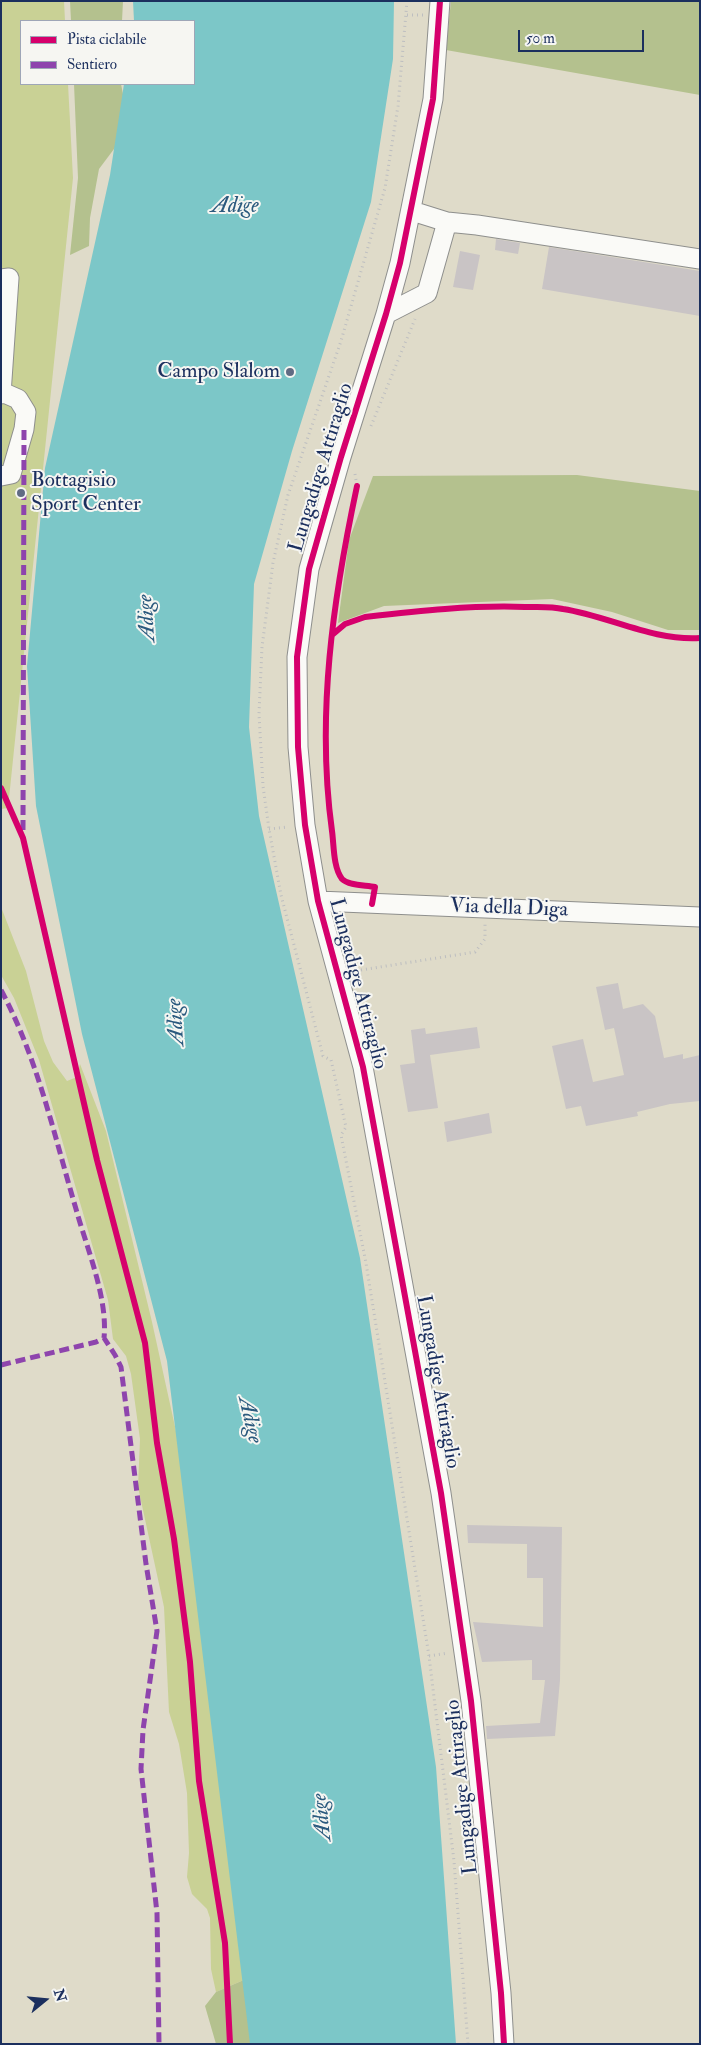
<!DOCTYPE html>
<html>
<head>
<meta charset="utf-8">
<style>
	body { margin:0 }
	#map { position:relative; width:701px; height:2045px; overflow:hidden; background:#dfdbc9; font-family:"IM FELL Double Pica",serif }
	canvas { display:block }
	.frame { position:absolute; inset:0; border:2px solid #1b2f5e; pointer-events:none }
	.legend { position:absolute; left:20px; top:20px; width:175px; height:65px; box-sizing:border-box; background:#f6f6f2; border:1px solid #9ea6b7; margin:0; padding:6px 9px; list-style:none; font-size:15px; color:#1b2f5e }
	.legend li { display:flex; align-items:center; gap:10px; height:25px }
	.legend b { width:25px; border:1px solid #9ea6b7 }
	.north { position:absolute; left:20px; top:1975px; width:50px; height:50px; -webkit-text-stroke:4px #f6f6f2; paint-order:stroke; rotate:73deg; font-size:14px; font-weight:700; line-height:20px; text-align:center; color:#1b2f5e }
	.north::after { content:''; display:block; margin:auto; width:18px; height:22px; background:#1b2f5e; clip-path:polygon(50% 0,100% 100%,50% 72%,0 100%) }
	.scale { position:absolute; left:518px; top:30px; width:126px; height:22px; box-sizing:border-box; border:2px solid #1b2f5e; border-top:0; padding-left:6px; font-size:15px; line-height:18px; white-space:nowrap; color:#1b2f5e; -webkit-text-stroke:4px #f6f6f2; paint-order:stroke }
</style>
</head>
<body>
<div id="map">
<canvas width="701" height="2045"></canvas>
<div class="frame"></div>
<ul class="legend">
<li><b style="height:6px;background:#d6006c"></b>Pista ciclabile</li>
<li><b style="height:6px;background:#8e44ad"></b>Sentiero</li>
</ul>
<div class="north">N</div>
<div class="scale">50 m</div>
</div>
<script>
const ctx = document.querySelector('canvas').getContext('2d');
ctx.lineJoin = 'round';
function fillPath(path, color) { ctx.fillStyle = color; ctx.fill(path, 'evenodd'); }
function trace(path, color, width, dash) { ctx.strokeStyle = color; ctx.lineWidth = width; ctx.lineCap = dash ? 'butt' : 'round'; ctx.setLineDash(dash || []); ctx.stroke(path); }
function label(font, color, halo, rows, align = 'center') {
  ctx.font = font + ' "IM FELL Double Pica",serif'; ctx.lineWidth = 4; ctx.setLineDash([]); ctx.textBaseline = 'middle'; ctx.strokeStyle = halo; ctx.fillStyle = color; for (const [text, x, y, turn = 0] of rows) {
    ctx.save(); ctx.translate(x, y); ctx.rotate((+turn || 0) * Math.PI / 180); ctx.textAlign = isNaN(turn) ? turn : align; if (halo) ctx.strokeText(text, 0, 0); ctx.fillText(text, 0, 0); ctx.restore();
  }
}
const green = new Path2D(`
	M 1,1 L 64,1 L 65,21 L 21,21 L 21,84 L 68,84 L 73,178 L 8,808 L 1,809 Z
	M 1,907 L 26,971 L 44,1041 L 53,1062 L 67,1081 L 77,1077 L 80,1064 L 106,1131 L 152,1322 L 181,1454 L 253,1976 L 216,1992 L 211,1969 L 210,1918 L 207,1909 L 192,1894 L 187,1877 L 189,1853 L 187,1793 L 179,1744 L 169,1712 L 164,1607 L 138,1487 L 140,1439 L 131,1374 L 126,1356 L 113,1339 L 108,1300 L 39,1060 L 14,998 L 1,975 Z`);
const forest = new Path2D(`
	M 70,1 L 123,1 L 122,21 L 71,21 Z
	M 451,1 L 700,1 L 700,95 L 446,50 Z
	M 74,84 L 121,84 L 125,104 L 117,145 L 99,169 L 90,218 L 89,246 L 70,255 L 78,178 Z
	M 577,475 L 700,491 L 700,630 L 668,630 L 612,612 L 552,599 L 384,606 L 338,623 L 349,540 L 373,476 Z
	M 253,1976 L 259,2044 L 216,2044 L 205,2006 L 216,1992 Z`);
const water = new Path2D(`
	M 133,1 L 394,1 L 393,59 L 371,202 L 292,451 L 254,584 L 249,727 L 259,816 L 360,1258 L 436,1767 L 456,2044 L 250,2044 L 167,1361 L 82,1034 L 36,806 L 27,666 L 45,468 L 110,175 L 124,84 L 194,84 L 194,21 L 134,21 Z`);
const building = new Path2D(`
	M 496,239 L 520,243 L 518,254 L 495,250 Z
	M 549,247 L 700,271 L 700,316 L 542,289 Z
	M 460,251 L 480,255 L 473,290 L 453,287 Z
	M 618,983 L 623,1009 L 643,1004 L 655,1016 L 664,1058 L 683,1054 L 683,1059 L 700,1055 L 700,1101 L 670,1104 L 637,1112 L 638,1116 L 586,1126 L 581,1106 L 566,1109 L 552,1046 L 583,1039 L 593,1082 L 624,1075 L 614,1028 L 605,1030 L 596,987 Z
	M 477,1027 L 480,1048 L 430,1055 L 438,1108 L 408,1112 L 400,1065 L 415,1063 L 411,1030 L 425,1028 L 426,1034 Z
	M 489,1113 L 492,1133 L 447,1142 L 444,1122 Z
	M 467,1525 L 562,1527 L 560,1680 L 555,1736 L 487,1739 L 486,1726 L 540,1723 L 545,1680 L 532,1680 L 532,1660 L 482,1662 L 473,1622 L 543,1627 L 543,1578 L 527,1578 L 527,1544 L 468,1543 Z`);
const path = new Path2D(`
	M 407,1 L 398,106 L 385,188 L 341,341 L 288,495 L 273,563 L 262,647 L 259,714 L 263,786 L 269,829 L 281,895 L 323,1056 L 331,1060 L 346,1127 L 341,1135 L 366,1263 L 429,1656 L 454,1861 L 468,2044
	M 407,15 L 424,15
	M 371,426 L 415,319
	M 355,474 L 357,486
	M 269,829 L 288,827
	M 361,970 L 475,952 L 485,939 L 485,924
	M 429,1656 L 448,1653`);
const minor = new Path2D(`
	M 440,1 L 433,99 L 400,263 L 386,314 L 341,457 L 309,569 L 297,657 L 298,747 L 305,825 L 318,901 L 363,1067 L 441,1493 L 471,1701 L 501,1993 L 504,2044
	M 412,211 L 447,222 L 477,225 L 700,259
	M 1,279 L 9,278 L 1,394
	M 386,314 L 427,293 L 447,222
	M 1,476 L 11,474 L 24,429 L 26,412 L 18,399 L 2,392
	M 318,901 L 700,917`);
const quiet = new Path2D(`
	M 23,830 L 24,429
	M 1,990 C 38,1059 54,1135 76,1209 C 87,1249 108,1298 104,1338
	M 1,1365 L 96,1342 L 104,1338 L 115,1355 L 121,1367 L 146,1564 L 157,1631 L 143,1730 L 141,1769 L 157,1913 L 159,2044`);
const cycleway = new Path2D(`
	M 440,1 L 433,99 L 400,263 L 386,314 L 341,457 L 309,569 L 297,657 L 298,747 L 305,825 L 318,901 L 363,1067 L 441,1493 L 471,1701 L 501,1993 L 504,2044
	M 357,486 C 333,599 316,715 332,831 C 334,845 333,867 342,879 C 349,886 366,885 375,887 L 372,904
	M 332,635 L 345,624 L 365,617 C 418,611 472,605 525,607 C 537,607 551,606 563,609 C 609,616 652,641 700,638
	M 1,788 L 23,838 L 97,1160 L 145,1343 L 157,1443 L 174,1539 L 190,1662 L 199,1781 L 225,1943 L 230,2044`);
const markers = [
	[290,372,5,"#606b83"],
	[21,493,5,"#606b83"]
];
const poiNames = [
	["Campo Slalom",280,372],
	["Bottagisio",31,481,"left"],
	["Sport Center",31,505,"left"]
];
const streetNames = [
	["Lungadige Attiraglio",322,468,-73],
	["Via della Diga",509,909,2],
	["Lungadige Attiraglio",357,984,75],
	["Lungadige Attiraglio",437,1382,80],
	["Lungadige Attiraglio",463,1787,-96]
];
const waterNames = [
	["Adige",235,207],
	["Adige",148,618,-94],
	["Adige",177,1022,-94],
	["Adige",249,1420,77],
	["Adige",323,1817,-96]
];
fillPath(green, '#c9d195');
fillPath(forest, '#b4c18e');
fillPath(water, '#7cc7c8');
fillPath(building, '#c9c4c5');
trace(minor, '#8e8f8d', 21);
trace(path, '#bdbec0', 3, [1, 4]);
trace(minor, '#fafaf7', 19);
trace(quiet, '#8e44ad', 5, [10, 5]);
trace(cycleway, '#d6006c', 6);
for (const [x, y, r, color] of markers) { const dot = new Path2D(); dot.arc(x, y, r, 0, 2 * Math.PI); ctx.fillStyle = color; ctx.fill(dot); trace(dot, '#f6f6f2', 2); }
label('21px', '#1b2f5e', '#f6f6f2', poiNames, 'right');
label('21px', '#1b2f5e', '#f6f6f2', streetNames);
label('italic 22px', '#2b5a7e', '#f6f6f2', waterNames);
</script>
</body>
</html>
